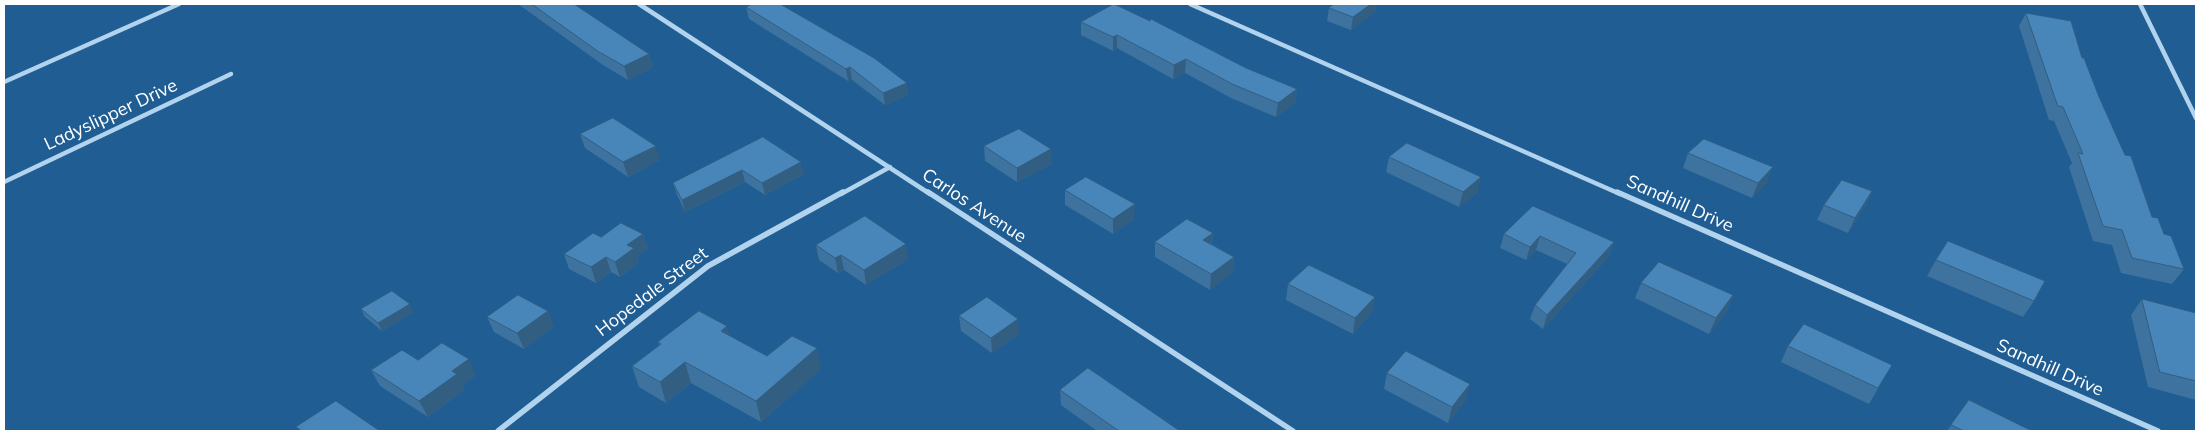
<!DOCTYPE html>
<html>
<head>
<meta charset="utf-8">
<style>
	body { margin:0 }
	#map { position:relative; width:2200px; height:435px; overflow:hidden; background:#1f5d93; font-family:Mulish,sans-serif }
	canvas { display:block }
	.frame { position:absolute; inset:0; border:5px solid #fff; pointer-events:none }
</style>
</head>
<body>
<div id="map">
<canvas width="2200" height="435"></canvas>
<div class="frame"></div>
</div>
<script>
const ctx = document.querySelector('canvas').getContext('2d');
ctx.lineJoin = 'round';
function trace(path, color, width, dash) { ctx.strokeStyle = color; ctx.lineWidth = width; ctx.lineCap = dash ? 'butt' : 'round'; ctx.setLineDash(dash || []); ctx.stroke(path); }
function fillPath(path, color) { ctx.fillStyle = color; ctx.fill(path, 'evenodd'); }
function label(font, color, halo, rows, align = 'center') {
  ctx.font = font + ' Mulish,sans-serif'; ctx.lineWidth = 4; ctx.setLineDash([]); ctx.textBaseline = 'middle'; ctx.strokeStyle = halo; ctx.fillStyle = color; for (const [text, x, y, turn = 0] of rows) {
    ctx.save(); ctx.translate(x, y); ctx.rotate((+turn || 0) * Math.PI / 180); ctx.textAlign = isNaN(turn) ? turn : align; if (halo) ctx.strokeText(text, 0, 0); ctx.fillText(text, 0, 0); ctx.restore();
  }
}
const streetFar1 = new Path2D(`
	M 639,4 L 930,194
	M 1190,4 L 1620,194
	M 2140,4 L 2196,118
	M 4,82 L 179,4
	M 4,182 L 231,74
	M 841,194 L 890,167`);
const street = new Path2D(`
	M 928,192 L 1293,431
	M 1617,192 L 2158,431
	M 498,431 L 708,266 L 843,192`);
const wall = new Path2D(`
	M 518,4 L 569,4 L 649,54 L 653,67 L 628,80 L 603,65 Z
	M 1334,4 L 1376,4 L 1375,12 L 1351,30 L 1327,21 L 1329,8 Z
	M 746,7 L 908,95 L 885,105 L 852,80 L 848,81 L 749,19 Z
	M 2026,13 L 2082,58 L 2152,217 L 2164,234 L 2184,269 L 2172,284 L 2121,273 L 2112,245 L 2093,241 L 2069,167 L 2072,163 L 2054,121 L 2049,120 L 2019,26 Z
	M 1081,22 L 1246,68 L 1297,89 L 1295,103 L 1276,117 L 1231,98 L 1185,73 L 1173,79 L 1117,48 L 1113,51 L 1081,35 Z
	M 580,134 L 660,160 L 628,177 L 585,148 Z
	M 763,137 L 804,174 L 765,195 L 745,182 L 685,212 L 677,195 L 673,183 Z
	M 984,146 L 1052,164 L 1017,182 L 985,161 Z
	M 1688,153 L 1767,182 L 1752,198 L 1683,168 Z
	M 1389,157 L 1478,192 L 1459,207 L 1386,172 Z
	M 1065,190 L 1134,219 L 1113,234 L 1065,205 Z
	M 1872,191 L 1865,206 L 1848,233 L 1817,220 L 1824,205 Z
	M 1533,206 L 1614,242 L 1609,256 L 1543,329 L 1530,319 L 1535,305 L 1567,264 L 1536,250 L 1526,260 L 1500,248 L 1504,234 Z
	M 1213,233 L 1212,244 L 1234,257 L 1233,272 L 1210,290 L 1155,257 L 1155,242 Z
	M 643,234 L 648,249 L 637,257 L 639,263 L 620,277 L 611,272 L 596,283 L 569,269 L 564,254 L 601,237 Z
	M 816,245 L 908,259 L 866,285 L 844,270 L 838,273 L 819,260 Z
	M 1936,260 L 2034,301 L 2023,317 L 1927,276 Z
	M 1641,283 L 1733,295 L 1727,311 L 1709,334 L 1635,298 Z
	M 1288,284 L 1375,297 L 1372,312 L 1353,334 L 1286,300 Z
	M 2142,299 L 2196,314 L 2196,400 L 2148,387 L 2131,315 Z
	M 361,309 L 414,312 L 382,331 L 365,317 Z
	M 959,316 L 1019,334 L 992,353 L 961,331 Z
	M 487,317 L 554,326 L 524,349 L 494,332 Z
	M 730,336 L 767,356 L 821,369 L 761,422 L 691,383 L 666,403 L 639,387 L 632,366 L 659,345 L 658,342 Z
	M 1788,346 L 1892,365 L 1869,404 L 1781,362 Z
	M 418,360 L 476,375 L 462,385 L 465,389 L 428,417 L 380,386 L 371,370 Z
	M 1387,373 L 1466,400 L 1448,423 L 1384,389 Z
	M 1060,390 L 1180,431 L 1097,431 L 1061,405 Z
	M 1969,400 L 2032,431 L 1947,431 Z`);
const shadedWall = new Path2D(`
	M 1371,4 L 1376,4 L 1375,12 L 1351,30 L 1353,17 Z
	M 1117,35 L 1117,48 L 1113,51 L 1113,37 Z
	M 649,54 L 653,67 L 628,80 L 624,66 Z
	M 1186,59 L 1185,73 L 1173,79 L 1174,65 Z
	M 850,67 L 852,80 L 848,81 L 846,69 Z
	M 907,83 L 908,95 L 885,105 L 883,93 Z
	M 1297,89 L 1295,103 L 1276,117 L 1278,103 Z
	M 656,146 L 660,160 L 628,177 L 623,162 Z
	M 1051,149 L 1052,164 L 1017,182 L 1017,168 Z
	M 801,162 L 804,174 L 765,195 L 762,183 Z
	M 1773,167 L 1767,182 L 1752,198 L 1758,183 Z
	M 742,170 L 745,182 L 685,212 L 682,200 Z
	M 1481,177 L 1478,192 L 1459,207 L 1463,192 Z
	M 1872,191 L 1865,206 L 1848,233 L 1855,218 Z
	M 1135,204 L 1134,219 L 1113,234 L 1113,219 Z
	M 1213,233 L 1211,248 L 1203,240 Z
	M 643,234 L 648,249 L 637,257 L 639,263 L 620,277 L 615,262 L 627,245 Z
	M 1540,236 L 1536,250 L 1526,260 L 1530,247 Z
	M 1614,242 L 1609,256 L 1543,329 L 1547,315 Z
	M 906,244 L 908,259 L 866,285 L 864,270 Z
	M 841,255 L 844,270 L 838,273 L 835,258 Z
	M 606,257 L 611,272 L 596,283 L 591,267 Z
	M 1234,257 L 1233,272 L 1210,290 L 1211,274 Z
	M 1733,295 L 1727,311 L 1709,334 L 1716,318 Z
	M 1375,297 L 1372,312 L 1353,334 L 1355,318 Z
	M 410,304 L 414,312 L 382,331 L 378,323 Z
	M 548,311 L 554,326 L 524,349 L 517,333 Z
	M 1018,319 L 1019,334 L 992,353 L 991,338 Z
	M 727,326 L 733,347 L 721,331 Z
	M 817,348 L 821,369 L 761,422 L 756,401 Z
	M 469,359 L 476,375 L 462,385 L 465,389 L 428,417 L 419,401 L 452,371 Z
	M 685,362 L 691,383 L 666,403 L 660,382 Z
	M 1470,384 L 1466,400 L 1448,423 L 1452,407 Z`);
const building = new Path2D(`
	M 532,4 L 574,4 L 649,54 L 624,66 L 599,52 Z
	M 753,4 L 780,4 L 874,58 L 907,83 L 883,93 L 850,67 L 846,69 L 746,7 Z
	M 1114,4 L 1150,21 L 1151,19 L 1246,68 L 1297,89 L 1278,103 L 1232,84 L 1186,59 L 1174,65 L 1117,35 L 1113,37 L 1081,22 Z
	M 1334,4 L 1371,4 L 1353,17 L 1329,8 Z
	M 2026,13 L 2071,21 L 2082,58 L 2084,58 L 2099,97 L 2125,155 L 2131,156 L 2152,217 L 2158,218 L 2164,234 L 2171,236 L 2184,269 L 2132,258 L 2122,230 L 2103,226 L 2078,153 L 2083,154 L 2063,107 L 2058,106 Z
	M 613,118 L 656,146 L 623,162 L 580,134 Z
	M 1019,129 L 1051,149 L 1017,168 L 984,146 Z
	M 763,137 L 801,162 L 762,183 L 742,170 L 682,200 L 673,183 Z
	M 1704,139 L 1773,167 L 1758,183 L 1688,153 Z
	M 1407,143 L 1481,177 L 1463,192 L 1389,157 Z
	M 1086,177 L 1135,204 L 1113,219 L 1065,190 Z
	M 1842,180 L 1872,191 L 1855,218 L 1824,205 Z
	M 1533,206 L 1614,242 L 1547,315 L 1535,305 L 1576,253 L 1540,236 L 1530,247 L 1504,234 Z
	M 865,216 L 906,244 L 864,270 L 841,255 L 835,258 L 816,245 Z
	M 1187,219 L 1213,233 L 1203,240 L 1234,257 L 1211,274 L 1155,242 Z
	M 621,223 L 643,234 L 627,245 L 634,248 L 615,262 L 606,257 L 591,267 L 564,254 L 593,233 L 601,237 Z
	M 1948,241 L 2045,281 L 2034,301 L 1936,260 Z
	M 1659,262 L 1733,295 L 1716,318 L 1641,283 Z
	M 1309,265 L 1375,297 L 1355,318 L 1288,284 Z
	M 392,291 L 410,304 L 378,323 L 361,309 Z
	M 518,295 L 548,311 L 517,333 L 487,317 Z
	M 987,297 L 1018,319 L 991,338 L 959,316 Z
	M 2142,299 L 2196,313 L 2196,381 L 2160,372 Z
	M 699,311 L 727,326 L 721,331 L 767,356 L 792,336 L 817,348 L 756,401 L 685,362 L 660,382 L 632,366 L 661,344 L 658,342 Z
	M 1804,324 L 1892,365 L 1878,388 L 1788,346 Z
	M 442,343 L 469,359 L 452,371 L 457,374 L 419,401 L 371,370 L 402,350 L 418,360 Z
	M 1406,351 L 1470,384 L 1452,407 L 1387,373 Z
	M 1088,368 L 1180,431 L 1119,431 L 1060,390 Z
	M 1969,400 L 2032,431 L 1964,431 L 1951,425 Z
	M 336,401 L 380,431 L 302,431 L 296,427 Z`);
const streetNames = [
	["Ladyslipper Drive",111,115,-25],
	["Sandhill Drive",1680,204,24],
	["Carlos Avenue",974,206,33],
	["Hopedale Street",652,292,-37],
	["Sandhill Drive",2050,368,24]
];
trace(streetFar1, '#b1d3ee', 4.5);
trace(street, '#b1d3ee', 5.5);
fillPath(wall, '#3e739f');
fillPath(shadedWall, '#325e82');
fillPath(building, '#4886b9');
trace(building, '#325e82', 1);
label('18px', '#fff', '#1f5d93', streetNames);
</script>
</body>
</html>
